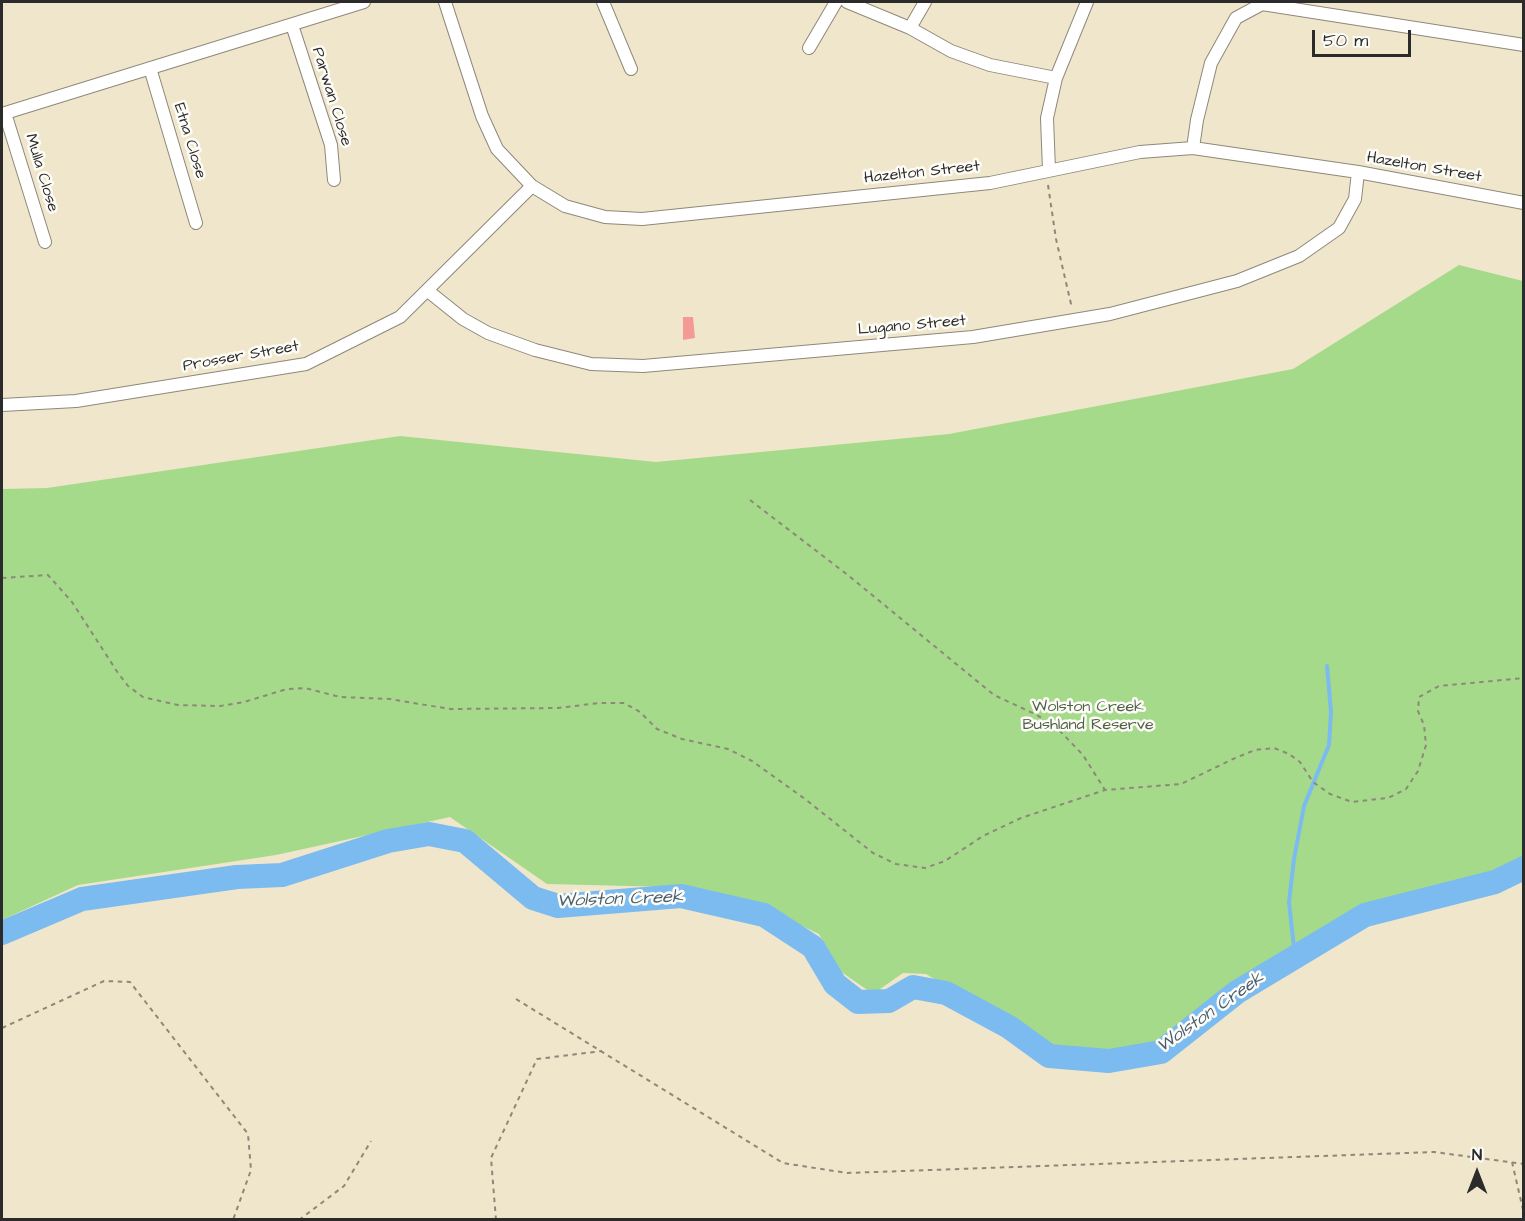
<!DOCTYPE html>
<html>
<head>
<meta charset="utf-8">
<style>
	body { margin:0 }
	#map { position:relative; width:1525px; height:1221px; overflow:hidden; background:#f0e6cb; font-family:"Architects Daughter",sans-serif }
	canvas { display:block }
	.frame { position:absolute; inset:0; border:3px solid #2b2b2b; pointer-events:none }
	.north { position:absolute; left:1447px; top:1143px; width:60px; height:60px; -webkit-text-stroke:4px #fdfcf7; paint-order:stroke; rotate:0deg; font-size:16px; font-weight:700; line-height:24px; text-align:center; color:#2b2b2b }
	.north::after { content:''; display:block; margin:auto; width:21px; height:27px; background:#2b2b2b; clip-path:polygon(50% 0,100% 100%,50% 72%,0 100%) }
	.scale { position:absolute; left:1312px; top:30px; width:99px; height:27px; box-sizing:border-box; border:3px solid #2b2b2b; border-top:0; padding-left:8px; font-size:18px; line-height:21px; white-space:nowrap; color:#2b2b2b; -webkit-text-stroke:4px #fdfcf7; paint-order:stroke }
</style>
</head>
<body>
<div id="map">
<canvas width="1525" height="1221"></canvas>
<div class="frame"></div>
<div class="north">N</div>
<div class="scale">50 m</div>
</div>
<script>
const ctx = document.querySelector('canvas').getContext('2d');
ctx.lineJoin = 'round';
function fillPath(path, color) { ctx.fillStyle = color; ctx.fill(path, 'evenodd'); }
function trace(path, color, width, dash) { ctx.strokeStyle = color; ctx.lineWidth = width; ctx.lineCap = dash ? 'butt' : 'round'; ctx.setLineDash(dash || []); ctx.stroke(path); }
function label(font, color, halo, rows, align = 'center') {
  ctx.font = font + ' "Architects Daughter",sans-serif'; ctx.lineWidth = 5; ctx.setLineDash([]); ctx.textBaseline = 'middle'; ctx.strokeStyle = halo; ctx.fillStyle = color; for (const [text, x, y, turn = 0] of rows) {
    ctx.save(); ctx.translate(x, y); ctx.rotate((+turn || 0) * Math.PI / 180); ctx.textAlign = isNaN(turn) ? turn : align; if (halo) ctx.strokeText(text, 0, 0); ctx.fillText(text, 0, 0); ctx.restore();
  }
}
const green = new Path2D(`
	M 1459,265 L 1523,281 L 1523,860 L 1492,875 L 1361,910 L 1233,985 L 1159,1042 L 1107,1053 L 1053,1048 L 926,974 L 903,973 L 873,994 L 840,971 L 819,934 L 770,911 L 671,887 L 547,884 L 450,817 L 276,855 L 78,885 L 2,920 L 2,489 L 47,488 L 400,436 L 656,462 L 949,434 L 1293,369 Z`);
const stream = new Path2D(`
	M 1295,957 L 1289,902 L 1294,859 L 1304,806 L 1329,745 L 1331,712 L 1327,666`);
const river = new Path2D(`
	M 2,933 L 82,899 L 237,877 L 282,875 L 388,841 L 429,834 L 465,841 L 533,898 L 558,906 L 681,896 L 764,915 L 813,947 L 835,984 L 858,1002 L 889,1001 L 913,987 L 946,993 L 1009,1027 L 1049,1056 L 1109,1061 L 1161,1052 L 1237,992 L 1365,915 L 1495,882 L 1524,868`);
const building = new Path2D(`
	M 683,317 L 693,317 L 695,338 L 683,340 Z`);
const path = new Path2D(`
	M 1048,185 L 1056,239 L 1071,304 L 1068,307
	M 750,500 L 849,576 L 994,695 L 1037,715 L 1059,730 L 1083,755 L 1105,790
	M 2,578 L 48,575 L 72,602 L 118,673 L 128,686 L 143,697 L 178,705 L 220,706 L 244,702 L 287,689 L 305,688 L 340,697 L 390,699 L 450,709 L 558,708 L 599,703 L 624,703 L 640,712 L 657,729 L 682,739 L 728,749 L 752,761 L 805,799 L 873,853 L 896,864 L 925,868 L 945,861 L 983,836 L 1021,818 L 1105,790 L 1181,784 L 1233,759 L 1255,750 L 1274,748 L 1289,754 L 1300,762 L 1313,782 L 1330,794 L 1352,802 L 1388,798 L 1406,789 L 1418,771 L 1426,745 L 1424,725 L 1418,711 L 1419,697 L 1439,686 L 1524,678
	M 516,999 L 783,1163 L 847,1173 L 1434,1152 L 1524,1164
	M 2,1028 L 104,981 L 130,982 L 248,1134 L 251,1170 L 233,1220
	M 1512,1162 L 1524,1214
	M 299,1220 L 344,1186 L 371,1141
	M 496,1220 L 491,1158 L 537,1059 L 602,1051`);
const street = new Path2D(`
	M 445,2 L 482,116 L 497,149 L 532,186 L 565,206 L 605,217 L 642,219 L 990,183 L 1140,152 L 1193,148 L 1358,172 L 1524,203
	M 603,2 L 631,69
	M 847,2 L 910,28 L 951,51 L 990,65 L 1056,78
	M 292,25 L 331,145 L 334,180
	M 910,28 L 925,2
	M 809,48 L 836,2
	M 150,68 L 196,223
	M 5,113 L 45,242
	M 2,114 L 364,2
	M 1193,148 L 1197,120 L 1211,63 L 1236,18 L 1262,4 L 1524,45
	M 1049,170 L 1047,118 L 1056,78 L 1087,2
	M 428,291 L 463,319 L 488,333 L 535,350 L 591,364 L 643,366 L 973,337 L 1110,314 L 1237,281 L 1299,256 L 1339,228 L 1355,199 L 1358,172
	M 2,405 L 76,401 L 306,364 L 400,317 L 532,186`);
const streetNames = [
	["Parwan Close",331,97,73],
	["Etna Close",189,141,73],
	["Hazelton Street",1424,168,10],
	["Mulla Close",41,173,73],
	["Hazelton Street",922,173,-6],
	["Lugano Street",912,326,-5],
	["Prosser Street",241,357,-10]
];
const parkNames = [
	["Wolston Creek",1088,708],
	["Bushland Reserve",1088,726]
];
const waterNames = [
	["Wolston Creek",620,900,-2],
	["Wolston Creek",1211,1013,-35]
];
fillPath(green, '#a5da8b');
trace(stream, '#7cbbf0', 4);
trace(river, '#7cbbf0', 24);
fillPath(building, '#f49a94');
trace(street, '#8e887b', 14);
trace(path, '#8e887b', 2, [4.5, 4.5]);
trace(street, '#fff', 12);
label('16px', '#2b2b2b', '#fdfcf7', streetNames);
label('16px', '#506048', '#fdfcf7', parkNames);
label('italic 18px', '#475d70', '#fdfcf7', waterNames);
</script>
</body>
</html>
